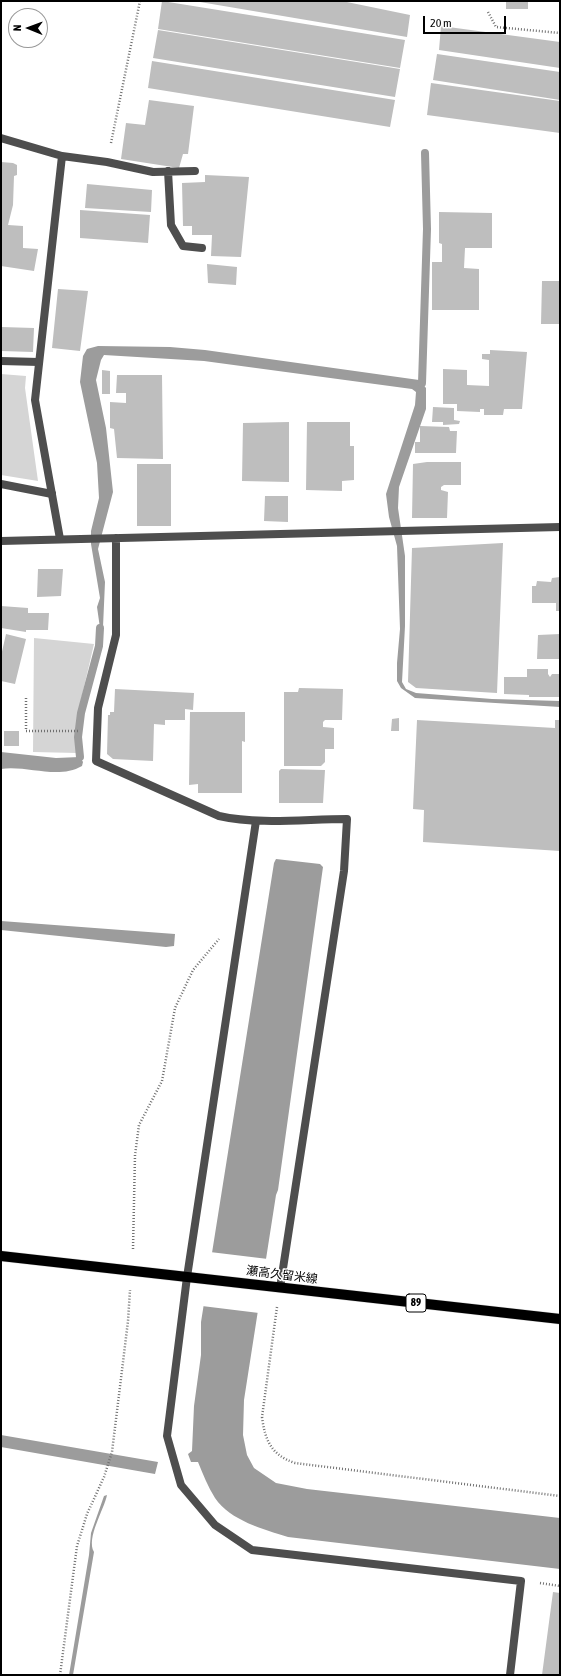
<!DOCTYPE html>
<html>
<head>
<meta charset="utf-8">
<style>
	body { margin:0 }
	#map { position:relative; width:561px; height:1676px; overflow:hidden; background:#fff; font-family:"Asap Condensed",sans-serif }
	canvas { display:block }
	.frame { position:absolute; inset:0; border:2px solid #000; pointer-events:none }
	.north { position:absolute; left:8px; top:8px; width:40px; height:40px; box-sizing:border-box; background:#fff; border:1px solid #999; border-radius:50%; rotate:271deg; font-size:11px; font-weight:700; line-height:16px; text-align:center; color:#000 }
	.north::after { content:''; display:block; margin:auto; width:14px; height:18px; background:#000; clip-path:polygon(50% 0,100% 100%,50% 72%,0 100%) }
	.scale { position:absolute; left:423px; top:16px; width:83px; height:18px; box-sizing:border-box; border:2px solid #000; border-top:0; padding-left:5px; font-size:12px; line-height:14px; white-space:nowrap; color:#000; -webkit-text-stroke:3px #fff; paint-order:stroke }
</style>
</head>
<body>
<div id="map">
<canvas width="561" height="1676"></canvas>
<div class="frame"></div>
<div class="north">N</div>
<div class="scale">20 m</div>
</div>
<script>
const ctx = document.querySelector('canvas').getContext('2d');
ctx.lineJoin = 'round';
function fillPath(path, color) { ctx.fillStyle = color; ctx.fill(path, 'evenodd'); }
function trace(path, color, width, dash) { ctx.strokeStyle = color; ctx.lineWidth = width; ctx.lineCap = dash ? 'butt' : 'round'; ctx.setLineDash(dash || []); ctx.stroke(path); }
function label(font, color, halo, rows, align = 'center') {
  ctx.font = font + ' "Asap Condensed","Noto Sans JP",sans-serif'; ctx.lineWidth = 3; ctx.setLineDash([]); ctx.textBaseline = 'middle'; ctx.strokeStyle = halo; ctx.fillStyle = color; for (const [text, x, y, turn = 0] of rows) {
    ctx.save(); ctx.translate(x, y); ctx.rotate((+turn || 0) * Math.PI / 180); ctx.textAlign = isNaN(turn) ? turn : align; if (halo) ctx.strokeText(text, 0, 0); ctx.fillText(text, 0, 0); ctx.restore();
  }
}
const green = new Path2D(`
	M 1,374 L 26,376 L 25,388 L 38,481 L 1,475 Z
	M 34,638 L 94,644 L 77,717 L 77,753 L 33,752 Z`);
const water = new Path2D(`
	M 98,346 L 170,347 L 205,350 L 419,380 L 426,388 L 426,409 L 399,487 L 398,508 L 405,556 L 405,626 L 402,682 L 406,689 L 416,693 L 492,699 L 560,701 L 560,707 L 415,698 L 401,688 L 397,681 L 397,663 L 400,629 L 397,546 L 389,517 L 386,494 L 415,405 L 416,392 L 412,389 L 204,361 L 104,355 L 101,360 L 96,380 L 106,428 L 113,492 L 98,549 L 105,582 L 103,627 L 100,628 L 97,607 L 100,598 L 91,544 L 91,531 L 99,498 L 97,463 L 80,382 L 83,356 L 87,349 Z
	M 1,752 L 56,758 L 80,757 L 83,762 L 82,766 C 58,780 27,765 1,769 Z
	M 276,859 L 320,864 L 323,867 L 278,1190 L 276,1195 L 244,1400 L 243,1435 L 247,1455 L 254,1468 L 276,1483 L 307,1489 L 560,1518 L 560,1569 L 288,1537 C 263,1529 231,1521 215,1498 C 208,1487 203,1474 198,1462 L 191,1462 L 188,1454 L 192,1451 L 194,1406 L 201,1355 L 201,1322 L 274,863 Z
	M 1,921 L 175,934 L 174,946 L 166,947 L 1,930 Z
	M 1,1435 L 158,1462 L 155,1474 L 1,1447 Z
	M 107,1495 C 104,1510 86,1538 94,1552 L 73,1675 L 69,1675 L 89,1555 L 91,1533 L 104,1496 Z`);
const pier = new Path2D(`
	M 210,1252 L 268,1259 L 259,1313 L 202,1306 Z`);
const stream = new Path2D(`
	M 422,383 L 427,229 L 425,153
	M 80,757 L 78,737 L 81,713 L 99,646 L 100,628`);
const building = new Path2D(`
	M 162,1 L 405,40 L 400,68 L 158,29 Z
	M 194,1 L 342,1 L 410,15 L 407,37 Z
	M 506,1 L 528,1 L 528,9 L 506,9 Z
	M 441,26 L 560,42 L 560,68 L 439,50 Z
	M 158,30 L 400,69 L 395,97 L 153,58 Z
	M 437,54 L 560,72 L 560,100 L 433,80 Z
	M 152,61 L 395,100 L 390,127 L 148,88 Z
	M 431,83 L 560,101 L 560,133 L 427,115 Z
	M 149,100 L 194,106 L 188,154 L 183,154 L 179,168 L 121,159 L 126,123 L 145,125 Z
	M 1,162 L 13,163 L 17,165 L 17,175 L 14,176 L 13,205 L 8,225 L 23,226 L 23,248 L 38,249 L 34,271 L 1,266 Z
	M 205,175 L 249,177 L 241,257 L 211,256 L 212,235 L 192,235 L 192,226 L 183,226 L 182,183 L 205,182 Z
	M 87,184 L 152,190 L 151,212 L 85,208 Z
	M 80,210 L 150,215 L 148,243 L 80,238 Z
	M 439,212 L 492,213 L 492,248 L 465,248 L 464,268 L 479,269 L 479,310 L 432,310 L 432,262 L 442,262 L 442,244 L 439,243 Z
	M 207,264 L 237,267 L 236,285 L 208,283 Z
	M 542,281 L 560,281 L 560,324 L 541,324 Z
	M 58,289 L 88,291 L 80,351 L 52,348 Z
	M 1,327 L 34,328 L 33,352 L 1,351 Z
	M 490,350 L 527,352 L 522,409 L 504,409 L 503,415 L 484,415 L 484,409 L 480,409 L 480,412 L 457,411 L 457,404 L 443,404 L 443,369 L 467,370 L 467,385 L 489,386 L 489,360 L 482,359 L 482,354 L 490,354 Z
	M 102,370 L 110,371 L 110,394 L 102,394 Z
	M 117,375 L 162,375 L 163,459 L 117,458 L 114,429 L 110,428 L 110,402 L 126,403 L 126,393 L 116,393 Z
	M 433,407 L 454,408 L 454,420 L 460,421 L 459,424 L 443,425 L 443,422 L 432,422 Z
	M 289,422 L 289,482 L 242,481 L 243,423 Z
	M 307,422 L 350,422 L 350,446 L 354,446 L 354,480 L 342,481 L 342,491 L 306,490 Z
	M 420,426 L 449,427 L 450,431 L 457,431 L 456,453 L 415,453 L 415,442 L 420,442 Z
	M 427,462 L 461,462 L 461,485 L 444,485 L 441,487 L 441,490 L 448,492 L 447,518 L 412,518 L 413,464 Z
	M 137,464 L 171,464 L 171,526 L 137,526 Z
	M 265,496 L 288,496 L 288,522 L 264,521 Z
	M 503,543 L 497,693 L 416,688 L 408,682 L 412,548 Z
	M 38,569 L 63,569 L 61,596 L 37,597 Z
	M 560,577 L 560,611 L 556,611 L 556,603 L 532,603 L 532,586 L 536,586 L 537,581 L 551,582 L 552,578 Z
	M 1,606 L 28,608 L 28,613 L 49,613 L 48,630 L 26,630 L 26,632 L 1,628 Z
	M 6,634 L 26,639 L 15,684 L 1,681 L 1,656 Z
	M 560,634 L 560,659 L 537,659 L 538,635 Z
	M 527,669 L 548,669 L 548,674 L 550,677 L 552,674 L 560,674 L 560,697 L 529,697 L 529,695 L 504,694 L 504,677 L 527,677 Z
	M 299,688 L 343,689 L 342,720 L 325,720 L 323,722 L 323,727 L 334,728 L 334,749 L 325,749 L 325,762 L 321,766 L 284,766 L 284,692 L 298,692 Z
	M 115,689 L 194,693 L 193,710 L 185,709 L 185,720 L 165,720 L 165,725 L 154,724 L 153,761 L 113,759 L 107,754 L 108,715 L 110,715 L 110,712 L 114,712 Z
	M 190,712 L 245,712 L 245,742 L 242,741 L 242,793 L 198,793 L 198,784 L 189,785 Z
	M 399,718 L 399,731 L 391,731 L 392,719 Z
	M 417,720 L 555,728 L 555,720 L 560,720 L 560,851 L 423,842 L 424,810 L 413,809 Z
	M 4,731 L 19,731 L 19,746 L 4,746 Z
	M 281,769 L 325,770 L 323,803 L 279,803 L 279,771 Z
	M 553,1592 L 560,1593 L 560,1675 L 542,1675 Z`);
const path = new Path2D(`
	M 488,12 L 496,27 L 560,33
	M 111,143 L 140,1
	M 26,698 L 26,731 L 78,731
	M 133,1249 L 135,1155 L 139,1125 L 162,1081 L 175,1008 L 193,970 L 219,939
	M 277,1307 L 262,1417 C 265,1440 271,1455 295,1463 L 560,1496
	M 540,1583 L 560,1586
	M 60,1675 L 77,1546 L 87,1514 L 104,1477 L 112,1452 L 128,1321 L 130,1290`);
const lane = new Path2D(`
	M 1,361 L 39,362
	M 1,484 L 52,494`);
const street = new Path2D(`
	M 1,138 L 62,156 L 107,162 L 153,172 L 195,171
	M 168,171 L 171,225 L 183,246 L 202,248
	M 116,538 L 116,635 L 98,708 L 96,761 L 219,816 C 260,825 305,819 347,819 L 344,871 L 280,1288
	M 60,539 L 35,400 L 62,156
	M 1,541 L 560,527
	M 256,821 L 187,1277 L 167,1436 L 181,1485 L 215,1525 L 252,1550 L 521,1581 L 510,1675`);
const primary = new Path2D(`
	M 1,1256 L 560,1319`);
const shields = [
	[416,1303,20]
];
const shieldNames = [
	["89",416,1303]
];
const streetNames = [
	["瀬高久留米線",282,1275,7]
];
fillPath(green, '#d5d5d5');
fillPath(water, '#9c9c9c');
fillPath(pier, '#fff');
trace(stream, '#9c9c9c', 8);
fillPath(building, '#bebebe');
trace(primary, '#dbdbdb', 11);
trace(path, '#707070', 2.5, [1, 2]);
trace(lane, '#4e4e4e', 8);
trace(street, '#4e4e4e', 8);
trace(primary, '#000', 10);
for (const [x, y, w] of shields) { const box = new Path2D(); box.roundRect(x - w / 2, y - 9, w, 18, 3); ctx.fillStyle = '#fff'; ctx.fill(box); trace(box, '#000', 1); }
label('bold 11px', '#000', null, shieldNames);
label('12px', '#000', '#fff', streetNames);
</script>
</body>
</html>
